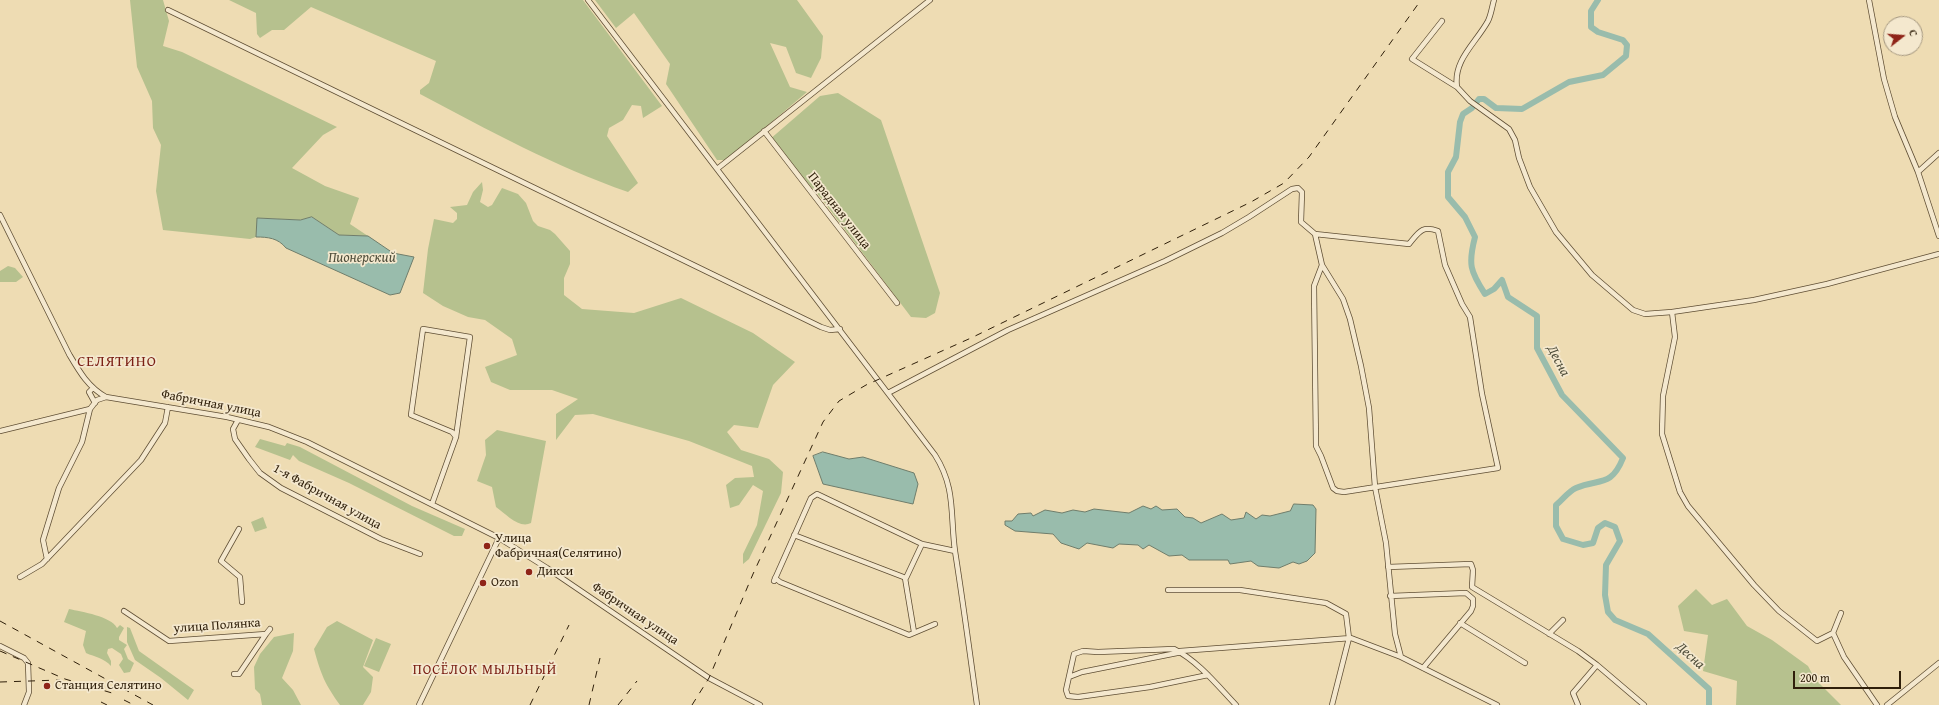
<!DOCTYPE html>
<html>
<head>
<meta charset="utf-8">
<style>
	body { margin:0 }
	#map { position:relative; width:1939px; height:705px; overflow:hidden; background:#eedcb3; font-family:"Gentium Book Plus",serif }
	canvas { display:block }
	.north { position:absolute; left:1883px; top:16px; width:40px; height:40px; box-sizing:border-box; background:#f4e8ce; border:1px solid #a59880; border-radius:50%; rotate:73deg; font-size:11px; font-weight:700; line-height:16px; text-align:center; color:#2f1f0a }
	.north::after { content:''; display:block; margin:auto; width:14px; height:18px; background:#8f2418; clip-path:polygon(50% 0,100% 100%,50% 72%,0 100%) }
	.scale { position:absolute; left:1793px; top:671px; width:108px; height:18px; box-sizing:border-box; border:2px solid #2f1f0a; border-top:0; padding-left:5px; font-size:12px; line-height:14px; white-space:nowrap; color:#2f1f0a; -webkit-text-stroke:3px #f4e8ce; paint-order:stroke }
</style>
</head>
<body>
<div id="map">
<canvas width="1939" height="705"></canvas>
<div class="north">С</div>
<div class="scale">200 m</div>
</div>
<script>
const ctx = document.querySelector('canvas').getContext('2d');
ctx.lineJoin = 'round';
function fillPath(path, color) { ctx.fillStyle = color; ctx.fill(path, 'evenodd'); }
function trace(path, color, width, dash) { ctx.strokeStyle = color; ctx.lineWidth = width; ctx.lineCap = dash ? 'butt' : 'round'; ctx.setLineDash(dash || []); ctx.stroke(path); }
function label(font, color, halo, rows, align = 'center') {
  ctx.font = font + ' "Gentium Book Plus",serif'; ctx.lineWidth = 3.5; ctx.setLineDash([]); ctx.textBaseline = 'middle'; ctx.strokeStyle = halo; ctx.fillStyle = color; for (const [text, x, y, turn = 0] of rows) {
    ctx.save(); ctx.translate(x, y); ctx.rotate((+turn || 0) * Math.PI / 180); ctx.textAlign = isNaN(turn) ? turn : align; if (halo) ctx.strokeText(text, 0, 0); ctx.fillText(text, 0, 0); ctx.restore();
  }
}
const green = new Path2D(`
	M 130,0 L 163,0 L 169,21 L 163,46 L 182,52 L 337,127 L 323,135 L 292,168 L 325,186 L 359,198 L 350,224 L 368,236 L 339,235 L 312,217 L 300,220 L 258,218 L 256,237 L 250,239 L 163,230 L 156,191 L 161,145 L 153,128 L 152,101 L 137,67 Z
	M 229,0 L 583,0 L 662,106 L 643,118 L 641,106 L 632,105 L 623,120 L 609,128 L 607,136 L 638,183 L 628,192 C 556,167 488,130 420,94 L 420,90 L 429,83 L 436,61 L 311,7 L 284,30 L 272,30 L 260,38 L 257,34 L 256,13 Z
	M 595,0 L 797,0 L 823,36 L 821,58 L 811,78 L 796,73 L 786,47 L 770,43 L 790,87 L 807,92 L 727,160 L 717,160 L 666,84 L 670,64 L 634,13 L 616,28 Z
	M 838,93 L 881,120 L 940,293 L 935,313 L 926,318 L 911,317 L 821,198 L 769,140 L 820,96 Z
	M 482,182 L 483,190 L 480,202 L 488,207 L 492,205 L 502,188 L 518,194 L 526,203 L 533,221 L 538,226 L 550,230 L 555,234 L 570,251 L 570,264 L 564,278 L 564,295 L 582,309 L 634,313 L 681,298 L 753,333 L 795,362 L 773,385 L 758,428 L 734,425 L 727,432 L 741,450 L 769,459 L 783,472 L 781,493 L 749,559 L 743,564 L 743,554 L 757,525 L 763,491 L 753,485 L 739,505 L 730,508 L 726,485 L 735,478 L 754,477 L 752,466 L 689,441 L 593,414 L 575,415 L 556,440 L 556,414 L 578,399 L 552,390 L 510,390 L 491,382 L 485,367 L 517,355 L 512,339 L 485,320 L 468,317 L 443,306 L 423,293 L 428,249 L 434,219 L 453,223 L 457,219 L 457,213 L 450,207 L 467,205 L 473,192 Z
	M 8,266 L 15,268 L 23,277 L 16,282 L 0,282 L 0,271 Z
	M 497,430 L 546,441 L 531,523 C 519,529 506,514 496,507 L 492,487 L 477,481 L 486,455 L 485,440 Z
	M 260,439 L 285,446 L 287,443 L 300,447 L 412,506 L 465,529 L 462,536 L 454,536 L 349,483 L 299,461 L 293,455 L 290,460 L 255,447 Z
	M 263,517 L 267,528 L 255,532 L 251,522 Z
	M 1696,589 L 1712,605 L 1727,599 L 1747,626 L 1772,640 L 1808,666 L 1815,679 L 1841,705 L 1736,705 L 1737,681 L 1703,671 L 1708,635 L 1684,631 L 1678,606 Z
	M 69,609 C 82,612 111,616 117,628 L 120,625 L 124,628 L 119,637 L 119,640 L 127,645 L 124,649 L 128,659 L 134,663 L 130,672 L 124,673 L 119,665 L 123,659 L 121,654 L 112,648 L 108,649 L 107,653 L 111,661 L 111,666 C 104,658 95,657 86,653 L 83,645 L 86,631 L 64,622 Z
	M 337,621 L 373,640 L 363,667 L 373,677 L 371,692 L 363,705 L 340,705 C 325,684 321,675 314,649 L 327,627 Z
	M 127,627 L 130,628 L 139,651 L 194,690 L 188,700 L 161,678 L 135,660 L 127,642 Z
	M 294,633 L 293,651 L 282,678 L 293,690 L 301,705 L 262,705 L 260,694 L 255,689 L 254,667 L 260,654 L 274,637 Z
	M 376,638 L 391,644 L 379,672 L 364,666 Z`);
const water = new Path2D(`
	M 312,217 L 339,235 L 368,236 L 393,253 L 414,257 L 400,293 L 390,295 L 286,248 C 278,238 268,237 256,237 L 257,218 L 300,220 Z
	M 823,452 L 849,459 L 863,457 L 914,473 L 918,484 L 913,504 L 823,484 L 813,456 Z
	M 1294,504 L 1313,505 L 1316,509 L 1315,553 L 1307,561 L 1299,564 L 1293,562 L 1279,568 L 1258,566 L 1251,561 L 1230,564 L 1228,560 L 1189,560 L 1182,555 L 1169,556 L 1149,545 L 1143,549 L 1138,545 L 1119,544 L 1113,548 L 1087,543 L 1079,549 L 1061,543 L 1053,534 L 1015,531 L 1005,525 L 1005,521 L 1012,521 L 1018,514 L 1031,513 L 1033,516 L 1045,510 L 1062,513 L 1073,510 L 1085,512 L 1094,509 L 1129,513 L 1143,506 L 1151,509 L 1156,506 L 1162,510 L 1177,509 L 1185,517 L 1193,518 L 1201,523 L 1222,514 L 1231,520 L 1244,518 L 1246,512 L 1256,519 L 1262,515 L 1270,516 L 1290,511 Z`);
const river = new Path2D(`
	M 1598,0 L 1591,11 L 1591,27 L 1598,32 L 1623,40 L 1627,45 L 1626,56 L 1603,75 L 1569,82 L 1522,109 L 1496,108 L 1484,99 L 1479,99 L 1472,108 L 1463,114 L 1460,122 L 1456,157 L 1448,172 L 1448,197 L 1465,217 L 1475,237 C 1468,264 1470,271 1485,294 L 1494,289 L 1502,280 L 1508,297 L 1537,316 L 1537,348 L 1562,395 L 1623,458 C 1611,488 1599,478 1576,488 C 1569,491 1562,500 1556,505 L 1556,526 L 1563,539 L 1583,545 L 1593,543 L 1598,528 L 1605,523 L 1615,527 L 1620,541 L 1606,565 L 1605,595 L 1608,612 L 1615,620 L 1648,634 L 1709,689 L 1709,705`);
const minor = new Path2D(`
	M 588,0 L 935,455 C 956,488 950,514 955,551 C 963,602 970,654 977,705
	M 1494,0 C 1492,7 1491,15 1488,21 C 1476,43 1453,60 1457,87 L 1470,101 L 1509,129 L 1515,140 L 1519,158 L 1530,187 L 1556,232 L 1592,275 L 1633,310 L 1645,314 L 1672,312 L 1754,300 L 1827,284 L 1939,254
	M 1869,0 L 1884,79 L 1895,117 L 1918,172 L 1939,236
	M 168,10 L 821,327 L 830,330 L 840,329
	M 1442,21 L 1412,59 L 1457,87
	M 764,131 L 897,303
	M 717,169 L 930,0
	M 1918,172 L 1939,153
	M 0,215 L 69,354 C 79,371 88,387 106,397 L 227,417 L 269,427 L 307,442 L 499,538 L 547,568 L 709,678 L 760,705
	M 1322,265 L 1343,299 L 1350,319 L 1361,366 L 1369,408 L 1375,487 L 1386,543 L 1395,634 L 1401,657
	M 1672,312 L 1675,337 L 1663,396 L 1662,434 L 1680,492 L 1688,506 L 1754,585 L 1779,611 L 1817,641 L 1833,633
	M 93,388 L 89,392 L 95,403
	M 888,393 L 1008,330 L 1165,261 L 1222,233 L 1249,217 L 1292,189 L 1298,188 L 1302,192 L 1301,222 L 1315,234 L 1322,265 L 1314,286 L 1316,446 L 1321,456 L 1333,488 L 1337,491 L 1344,492 L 1498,468 L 1482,394 L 1470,317 L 1462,304 L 1445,265 L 1438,231 C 1422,225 1419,232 1409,244 L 1315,234
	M 238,420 L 233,429 L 235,439 L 249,459 L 260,473 L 281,488 L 381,539 L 420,554
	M 0,431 L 90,409 L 97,400 L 106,397
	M 432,504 L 456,437 L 470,337 L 423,329 L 411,415 L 452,432 L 456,437
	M 239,529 L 221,561 L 240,577 L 242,602
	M 794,535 L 906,578 L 922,544
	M 47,559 L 43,540 L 59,488 L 82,442 L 90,409
	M 1388,567 L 1471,564 L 1473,570 L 1472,587 L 1578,651 L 1597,665 L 1644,705
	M 20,577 L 42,564 L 141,460 L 165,423 L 168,407
	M 775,578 L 780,582 L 909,635 L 935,624
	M 905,578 L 914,632
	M 774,581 L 811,498 L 817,494 L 922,544 L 955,551
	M 1168,590 L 1240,590 L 1326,603 L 1346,614 L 1349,638 L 1332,705
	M 1390,596 L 1466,593 L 1473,599 L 1473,606 L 1471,611 L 1423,668
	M 124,611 L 169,641 L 266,634 L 270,629
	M 1841,613 L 1833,633 L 1844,657 L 1877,705
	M 1460,623 L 1525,663
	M 1549,634 L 1563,620
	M 0,646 L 24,658 L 28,663 L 29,692 L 24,705
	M 1180,651 L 1351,638 L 1401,657 L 1497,705
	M 234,674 L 239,674 L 266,634
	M 1208,675 L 1150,687 L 1078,697 L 1068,696 L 1066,690 L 1074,654 L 1083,651 L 1098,652 L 1174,649 C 1198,661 1217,685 1236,705
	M 1069,677 L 1082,672 L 1182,652
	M 419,705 L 499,538
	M 1578,705 L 1573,693 L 1597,665
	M 1887,705 L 1939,663`);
const rail = new Path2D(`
	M 0,621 L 153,705
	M 0,651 L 65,679 L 112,693
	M 0,682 L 60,680
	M 124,700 L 134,705
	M 101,702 L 107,705
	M 530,705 L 569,625
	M 589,705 L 600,658
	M 618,705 L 637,681
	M 692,705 L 709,678 L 753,574 L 823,422 L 839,401 L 866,385 L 971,338 L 1251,202 L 1284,183 L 1309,157 L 1421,0`);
const markers = [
	[487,546,4,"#8f2418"],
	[529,572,4,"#8f2418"],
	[483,583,4,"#8f2418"],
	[47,686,4,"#8f2418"]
];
const streetNames = [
	["Парадная улица",839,211,52],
	["Фабричная улица",211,404,11],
	["1-я Фабричная улица",327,497,29],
	["Фабричная улица",635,614,34],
	["улица Полянка",217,626,-4]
];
const poiNames = [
	["Улица",495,539],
	["Фабричная(Селятино)",495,554],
	["Дикси",537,572],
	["Ozon",491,583],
	["Станция Селятино",55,686]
];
const waterNames = [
	["Пионерский",362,258],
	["Десна",1558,361,62],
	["Десна",1690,656,42]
];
const neighbourhoodNames = [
	["ПОСЁЛОК МЫЛЬНЫЙ",485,670]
];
const quarterNames = [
	["СЕЛЯТИНО",117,362]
];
fillPath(green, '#b6c18e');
fillPath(water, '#99bcac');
trace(water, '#6f7d6b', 1);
trace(river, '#99bcac', 6);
trace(minor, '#5f4e34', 6);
trace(minor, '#f4e8ce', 4.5);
trace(rail, '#2f1f0a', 1, [7, 7]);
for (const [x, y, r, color] of markers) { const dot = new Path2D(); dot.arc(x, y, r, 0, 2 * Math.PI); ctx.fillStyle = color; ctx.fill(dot); trace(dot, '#f4e8ce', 1.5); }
label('13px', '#2f1f0a', '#f4e8ce', streetNames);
label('13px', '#2f1f0a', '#f4e8ce', poiNames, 'left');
label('italic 14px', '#4f4e3b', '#f4e8ce', waterNames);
ctx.letterSpacing = '1px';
label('14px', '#7a1f14', '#f4e8ce', neighbourhoodNames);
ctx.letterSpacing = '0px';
ctx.letterSpacing = '1px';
label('15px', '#7a1f14', '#f4e8ce', quarterNames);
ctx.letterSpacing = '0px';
</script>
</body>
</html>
